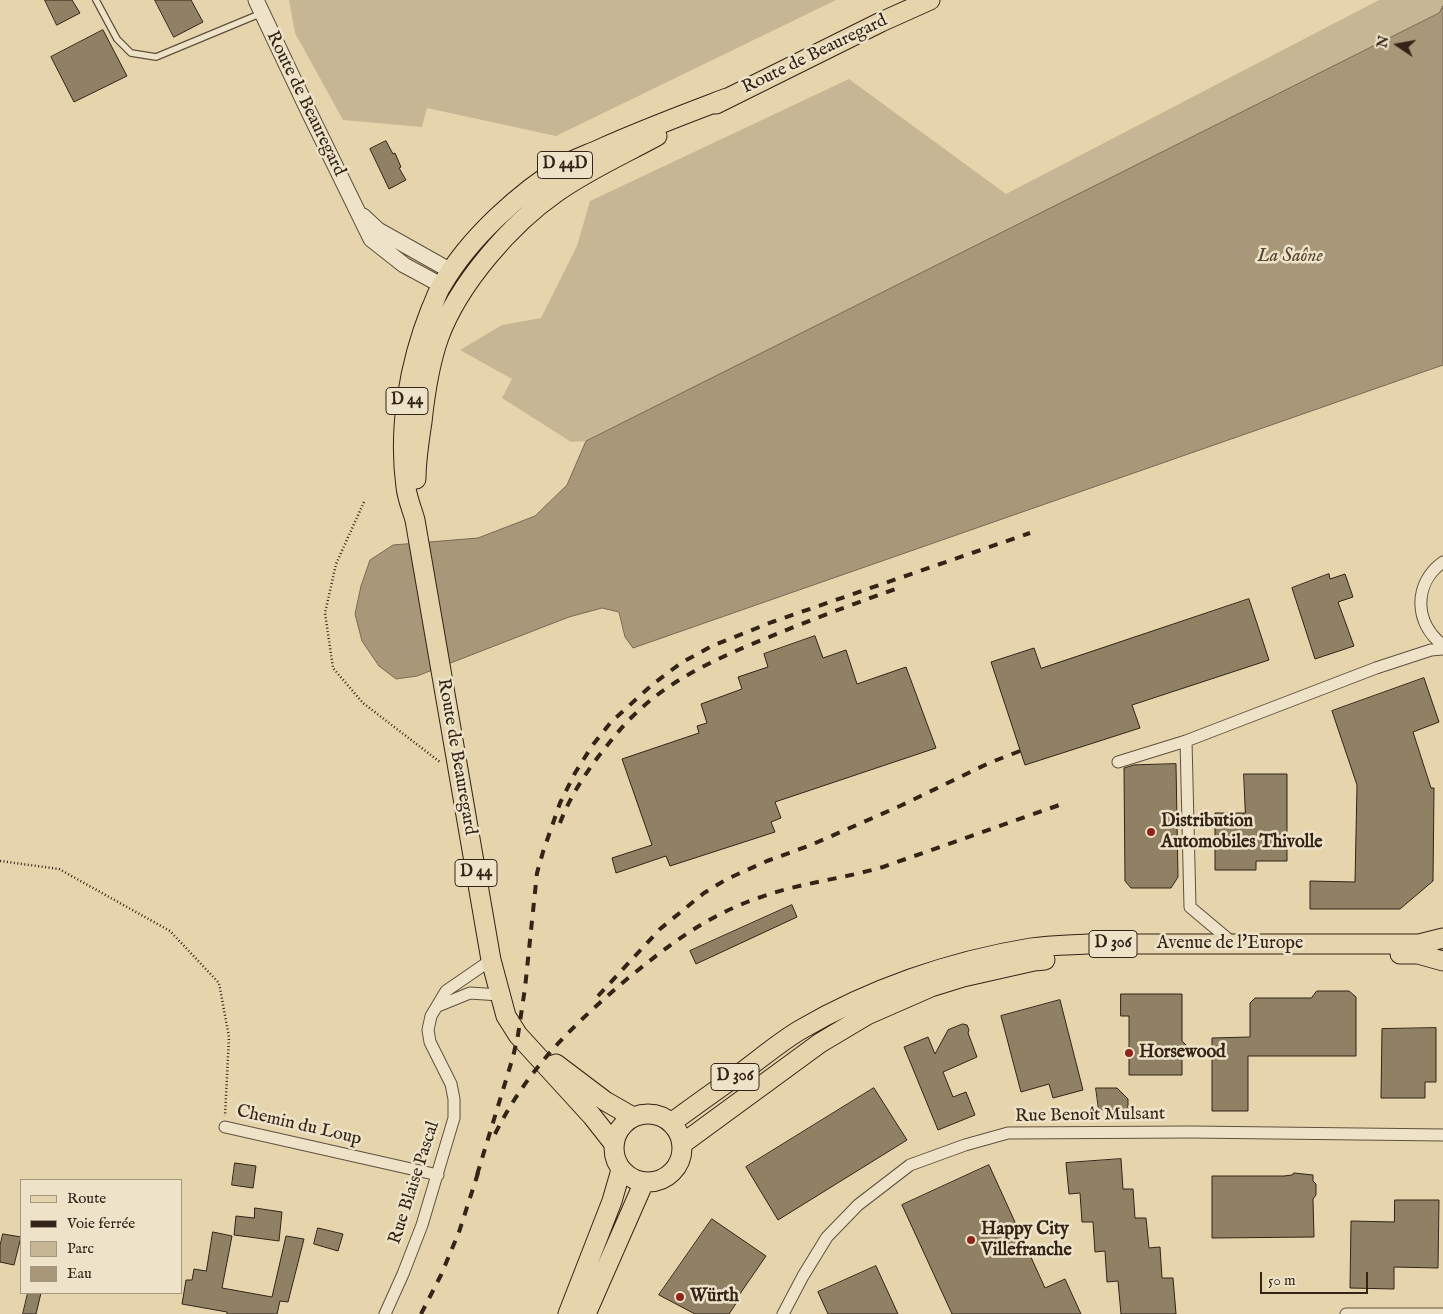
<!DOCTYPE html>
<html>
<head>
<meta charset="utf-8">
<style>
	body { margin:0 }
	#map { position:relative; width:1443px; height:1314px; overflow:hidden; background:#e5d4ac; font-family:"IM FELL English",serif }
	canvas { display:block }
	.legend { position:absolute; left:20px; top:1179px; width:162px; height:115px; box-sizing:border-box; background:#eee3c9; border:1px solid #a39782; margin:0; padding:6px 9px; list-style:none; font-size:15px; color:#332417 }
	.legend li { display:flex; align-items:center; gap:10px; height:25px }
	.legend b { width:25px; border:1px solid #a39782 }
	.north { position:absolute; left:1373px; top:20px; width:50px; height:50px; -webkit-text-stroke:4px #eee3c9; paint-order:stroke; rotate:282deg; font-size:14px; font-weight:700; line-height:20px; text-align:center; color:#332417 }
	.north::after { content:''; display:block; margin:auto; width:18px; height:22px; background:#332417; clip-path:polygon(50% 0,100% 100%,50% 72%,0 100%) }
	.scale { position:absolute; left:1260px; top:1272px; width:108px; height:22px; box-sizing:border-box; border:2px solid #332417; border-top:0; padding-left:6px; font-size:15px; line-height:18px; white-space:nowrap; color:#332417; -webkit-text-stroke:4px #eee3c9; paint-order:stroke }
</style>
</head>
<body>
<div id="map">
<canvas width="1443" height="1314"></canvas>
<ul class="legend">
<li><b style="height:6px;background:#e5d4ac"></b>Route</li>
<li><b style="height:6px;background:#332417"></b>Voie ferrée</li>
<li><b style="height:14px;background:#c7b693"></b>Parc</li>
<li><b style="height:14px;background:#a89879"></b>Eau</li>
</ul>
<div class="north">N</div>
<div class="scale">50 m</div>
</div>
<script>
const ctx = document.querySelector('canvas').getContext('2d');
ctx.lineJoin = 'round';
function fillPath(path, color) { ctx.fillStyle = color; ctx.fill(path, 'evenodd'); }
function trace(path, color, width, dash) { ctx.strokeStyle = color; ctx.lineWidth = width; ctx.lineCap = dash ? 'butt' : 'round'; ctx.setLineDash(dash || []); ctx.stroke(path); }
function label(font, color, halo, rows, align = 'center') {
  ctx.font = font + ' "IM FELL English",serif'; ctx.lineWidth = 5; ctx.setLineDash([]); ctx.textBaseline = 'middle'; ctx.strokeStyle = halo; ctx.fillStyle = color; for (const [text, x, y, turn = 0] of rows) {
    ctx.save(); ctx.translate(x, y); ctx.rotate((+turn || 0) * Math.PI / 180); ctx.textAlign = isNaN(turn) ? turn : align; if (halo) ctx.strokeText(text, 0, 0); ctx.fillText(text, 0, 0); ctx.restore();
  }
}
const green = new Path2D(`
	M 289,0 L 836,0 L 556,136 L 427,108 L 422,127 L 343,120 L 295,33 Z
	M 1379,0 L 1443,0 L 1443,6 L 1439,13 L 586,441 L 571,442 L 502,398 L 512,379 L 460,350 L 502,325 L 541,318 L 577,246 L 590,201 L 849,79 L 1006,194 Z`);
const water = new Path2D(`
	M 1443,6 L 1443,365 L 633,648 L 625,637 L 619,612 L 602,608 L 569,617 L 417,676 L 396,679 L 379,666 L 362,641 L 355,614 L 361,586 L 370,560 L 393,545 L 478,538 L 535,516 L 567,485 L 586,441 L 1439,13 Z`);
const building = new Path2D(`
	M 45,0 L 72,0 L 80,13 L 57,25 Z
	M 155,0 L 191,0 L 203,22 L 174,37 Z
	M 103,30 L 127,76 L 74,102 L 51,57 Z
	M 386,141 L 393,154 L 395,153 L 401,167 L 399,168 L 406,180 L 389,189 L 370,149 Z
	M 1329,574 L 1330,579 L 1345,574 L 1353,597 L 1338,602 L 1354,646 L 1315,659 L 1292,588 Z
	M 1249,599 L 1269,660 L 1132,705 L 1140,728 L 1025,765 L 991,662 L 1034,648 L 1041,668 Z
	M 815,636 L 823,658 L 846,650 L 857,684 L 906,667 L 936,748 L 775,802 L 781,818 L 771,822 L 775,832 L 670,866 L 666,856 L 616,873 L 612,858 L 652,845 L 622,759 L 699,733 L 697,726 L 707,723 L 701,704 L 742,689 L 738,677 L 768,667 L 764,654 Z
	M 1424,678 L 1439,722 L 1413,732 L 1431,788 L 1434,788 L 1433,881 L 1400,909 L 1310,909 L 1310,881 L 1355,882 L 1357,785 L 1332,711 Z
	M 1176,764 L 1178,877 L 1171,888 L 1131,888 L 1125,881 L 1124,768 L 1134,765 Z
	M 1244,774 L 1287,774 L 1287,861 L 1256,861 L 1256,870 L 1215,870 L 1215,813 L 1245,813 Z
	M 792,905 L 797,917 L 696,964 L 690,951 Z
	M 1317,991 L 1349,991 L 1356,997 L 1356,1056 L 1248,1056 L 1248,1111 L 1212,1111 L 1212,1038 L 1250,1037 L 1250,1003 L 1255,998 L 1311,998 Z
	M 1121,994 L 1182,994 L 1182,1041 L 1186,1045 L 1185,1054 L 1182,1057 L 1182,1075 L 1129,1075 L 1129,1016 L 1121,1016 Z
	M 1060,1000 L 1083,1090 L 1053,1098 L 1049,1084 L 1021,1092 L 1001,1016 Z
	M 963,1024 L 967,1025 L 969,1030 L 968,1033 L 977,1057 L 943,1072 L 953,1097 L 966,1092 L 975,1115 L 938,1130 L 904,1047 L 928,1037 L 935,1054 L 948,1030 Z
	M 1436,1028 L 1436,1082 L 1425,1082 L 1425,1098 L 1381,1098 L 1382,1029 Z
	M 874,1088 L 907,1140 L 778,1220 L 746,1167 Z
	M 1096,1088 L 1117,1088 L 1128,1099 L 1128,1109 L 1099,1110 Z
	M 1121,1159 L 1123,1189 L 1133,1189 L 1135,1218 L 1146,1218 L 1149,1248 L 1160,1247 L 1162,1278 L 1173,1278 L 1176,1314 L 1121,1314 L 1118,1281 L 1107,1282 L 1105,1251 L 1095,1252 L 1093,1222 L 1082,1222 L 1080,1193 L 1069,1194 L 1066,1163 Z
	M 235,1163 L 256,1166 L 253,1188 L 232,1185 Z
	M 989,1165 L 1045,1288 L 1065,1279 L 1081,1314 L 952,1314 L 902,1205 Z
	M 1294,1173 L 1313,1175 L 1313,1181 L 1316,1184 L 1316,1195 L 1313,1199 L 1314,1237 L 1212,1238 L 1212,1176 L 1284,1176 L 1292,1175 Z
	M 1395,1200 L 1439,1200 L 1438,1268 L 1394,1267 L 1394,1289 L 1350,1288 L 1351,1221 L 1394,1222 Z
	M 255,1208 L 282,1212 L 279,1241 L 234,1235 L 236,1216 L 254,1218 Z
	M 712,1219 L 766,1256 L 735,1301 L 737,1302 L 729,1314 L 695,1314 L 659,1295 Z
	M 318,1228 L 343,1234 L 338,1251 L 314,1244 Z
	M 213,1232 L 232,1236 L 222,1288 L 272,1297 L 286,1236 L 304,1239 L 288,1302 L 280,1301 L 277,1314 L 227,1314 L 227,1312 L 182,1304 L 186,1280 L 192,1280 L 194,1269 L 206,1271 Z
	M 3,1234 L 21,1237 L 14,1265 L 0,1262 L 0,1246 Z
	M 876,1266 L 898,1314 L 828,1314 L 818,1292 Z
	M 28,1293 L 41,1293 L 36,1314 L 23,1314 Z`);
const path = new Path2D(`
	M 364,502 L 336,564 L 325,613 L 333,668 L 363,703 L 440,762
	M 0,861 L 59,869 L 170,931 L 219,983 L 229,1037 L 225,1116`);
const service = new Path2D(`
	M 96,0 L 117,39 L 131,53 L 156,57 L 262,13`);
const minor = new Path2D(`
	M 1443,562 C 1413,583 1414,624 1443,645
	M 1186,741 L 1190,907 L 1234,944
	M 1118,762 L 1186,741 L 1376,668 L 1431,650 L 1443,649
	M 438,1006 L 470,993 L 499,995
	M 225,1127 L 438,1175
	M 385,1314 L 403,1274 L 422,1225 L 454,1118 L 454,1099 L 451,1084 L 430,1042 L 428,1030 L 431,1016 L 446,991 L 491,960
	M 783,1314 L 803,1276 L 827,1237 L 858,1205 L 910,1165 L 965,1145 L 1008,1133 L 1191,1132 L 1443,1135
	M 1346,1314 L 1443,1314`);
const tertiary = new Path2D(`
	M 256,0 L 307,108 L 371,239 L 404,265 L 441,285
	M 363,216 L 378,230 L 451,271`);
const primary = new Path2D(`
	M 716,104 L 881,22 L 930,0
	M 416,479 C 416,460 419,441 422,422 C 425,393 429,365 439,337 C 459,283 511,224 557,192 C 588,170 624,154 657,136
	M 1400,954 L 1418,954 L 1443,961
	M 556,1064 L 605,1101 L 633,1117
	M614 1148a34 34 0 1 1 68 0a34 34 0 1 1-68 0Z
	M 671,1123 C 694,1106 718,1089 742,1072 C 761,1058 780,1042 800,1030 C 870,989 951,961 1031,948 C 1049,945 1069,945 1087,944 L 1419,944 L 1443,938
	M 614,1144 L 592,1116 L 518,1035 L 506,1016 L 491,960 L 415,520 C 412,509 407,498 406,487 C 398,428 409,364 431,309 C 435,301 437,292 442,285 C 469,238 520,192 566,164 C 577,158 589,154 600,149 C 642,130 685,114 727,98
	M 682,1144 L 820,1043 L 867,1015 L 931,987 L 963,977 L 1034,961 L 1045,960
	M 568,1314 L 612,1201 L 621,1170
	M 586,1314 L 644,1182`);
const rail = new Path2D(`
	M 560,823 C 569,799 583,777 598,757 C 610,742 621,727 635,714 C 676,674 732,652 784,631 C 823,615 862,601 901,587
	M 598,996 L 660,929 L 704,893 L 727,879 L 767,861 L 811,845 L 900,806 L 989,763 L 1020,751
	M 495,1134 C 528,1068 572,1026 627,979 C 669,945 706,916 758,898 C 799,883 842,879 883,867 L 1065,803
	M 477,1175 L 513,1057 L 518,1035 L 525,988 L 537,873 L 543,852 L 560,803 L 575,773 L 592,746 L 611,722 L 653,684 L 681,663 L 712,646 L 772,622 L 1030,533
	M 421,1314 L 441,1275 L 459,1232 L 479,1170`);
const markers = [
	[1151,832,5,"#8f2418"],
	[1129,1053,5,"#8f2418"],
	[971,1240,5,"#8f2418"],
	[680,1297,5,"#8f2418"]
];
const shields = [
	[565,165,55],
	[407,401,42],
	[476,873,42],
	[1113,944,48],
	[735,1077,48]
];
const shieldNames = [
	["D 44D",565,165],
	["D 44",407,401],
	["D 44",476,873],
	["D 306",1113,944],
	["D 306",735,1077]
];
const streetNames = [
	["Route de Beauregard",815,55,-26],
	["Route de Beauregard",305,104,64],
	["Route de Beauregard",456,757,80],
	["Avenue de l'Europe",1230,944],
	["Rue Benoît Mulsant",1090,1116,-1],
	["Chemin du Loup",299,1126,13],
	["Rue Blaise Pascal",415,1183,-72]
];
const poiNames = [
	["Distribution",1161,822],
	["Automobiles Thivolle",1161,843],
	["Horsewood",1139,1053],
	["Happy City",981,1230],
	["Villefranche",981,1251],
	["Würth",690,1297]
];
const waterNames = [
	["La Saône",1290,257]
];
fillPath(green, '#c7b693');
fillPath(water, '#a89879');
trace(water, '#796a52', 1);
fillPath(building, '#908064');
trace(building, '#332417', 1);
trace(service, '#60503c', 8);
trace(minor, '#60503c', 13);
trace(tertiary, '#60503c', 17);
trace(primary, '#332417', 21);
trace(path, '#332417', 2.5, [1, 2.5]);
trace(service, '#eee3c9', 5.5);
trace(minor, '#eee3c9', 11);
trace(tertiary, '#eee3c9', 15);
trace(primary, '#e5d4ac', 19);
trace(rail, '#332417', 4, [9, 9]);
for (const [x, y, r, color] of markers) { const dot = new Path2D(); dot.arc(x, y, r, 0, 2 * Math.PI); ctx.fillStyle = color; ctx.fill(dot); trace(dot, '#eee3c9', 2); }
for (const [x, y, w] of shields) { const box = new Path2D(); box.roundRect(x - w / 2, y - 13.5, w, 27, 4); ctx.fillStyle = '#eee3c9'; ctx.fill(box); trace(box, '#332417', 1); }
label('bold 16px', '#332417', null, shieldNames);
label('18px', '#332417', '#eee3c9', streetNames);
label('bold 18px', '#332417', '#eee3c9', poiNames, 'left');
label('italic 19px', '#564734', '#eee3c9', waterNames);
</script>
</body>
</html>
